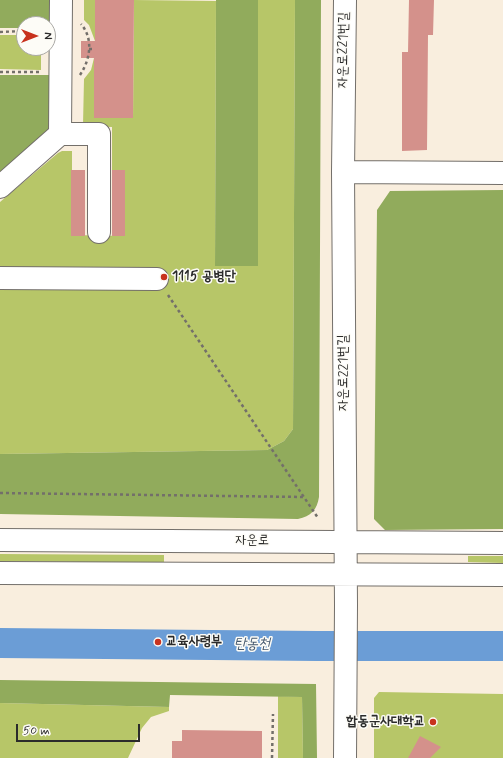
<!DOCTYPE html>
<html>
<head>
<meta charset="utf-8">
<style>
	body { margin:0 }
	#map { position:relative; width:503px; height:758px; overflow:hidden; background:#f9eede; font-family:Mynerve,sans-serif }
	canvas { display:block }
	.north { position:absolute; left:16px; top:16px; width:40px; height:40px; box-sizing:border-box; background:#fdfcf7; border:1px solid #a9a8a5; border-radius:50%; rotate:90deg; font-size:11px; font-weight:700; line-height:16px; text-align:center; color:#2b2b2b }
	.north::after { content:''; display:block; margin:auto; width:14px; height:18px; background:#c8321e; clip-path:polygon(50% 0,100% 100%,50% 72%,0 100%) }
	.scale { position:absolute; left:16px; top:724px; width:124px; height:18px; box-sizing:border-box; border:2px solid #2b2b2b; border-top:0; padding-left:5px; font-size:12px; line-height:14px; white-space:nowrap; color:#2b2b2b; -webkit-text-stroke:3px #fdfcf7; paint-order:stroke }
</style>
</head>
<body>
<div id="map">
<canvas width="503" height="758"></canvas>
<div class="north">N</div>
<div class="scale">50 m</div>
</div>
<script>
const ctx = document.querySelector('canvas').getContext('2d');
ctx.lineJoin = 'round';
function fillPath(path, color) { ctx.fillStyle = color; ctx.fill(path, 'evenodd'); }
function trace(path, color, width, dash) { ctx.strokeStyle = color; ctx.lineWidth = width; ctx.lineCap = dash ? 'butt' : 'round'; ctx.setLineDash(dash || []); ctx.stroke(path); }
function label(font, color, halo, rows, align = 'center') {
  ctx.font = font + ' Mynerve,"Poor Story",sans-serif'; ctx.lineWidth = 3; ctx.setLineDash([]); ctx.textBaseline = 'middle'; ctx.strokeStyle = halo; ctx.fillStyle = color; for (const [text, x, y, turn = 0] of rows) {
    ctx.save(); ctx.translate(x, y); ctx.rotate((+turn || 0) * Math.PI / 180); ctx.textAlign = isNaN(turn) ? turn : align; if (halo) ctx.strokeText(text, 0, 0); ctx.fillText(text, 0, 0); ctx.restore();
  }
}
const green = new Path2D(`
	M 84,0 L 95,0 L 95,41 L 89,25 L 84,20 Z
	M 134,0 L 216,1 L 215,266 L 258,266 L 258,0 L 295,0 L 293,429 L 284,441 L 267,450 L 0,454 L 0,202 L 58,153 L 62,151 L 72,151 L 72,235 L 125,236 L 125,171 L 112,170 L 112,127 L 84,126 L 83,125 L 84,79 L 91,70 L 94,58 L 94,117 L 133,118 Z
	M 0,35 L 24,35 L 24,48 L 41,48 L 41,70 L 0,69 Z
	M 0,554 L 164,555 L 164,563 L 0,561 Z
	M 468,556 L 503,556 L 503,563 L 468,562 Z
	M 379,692 L 503,694 L 503,758 L 374,758 L 374,698 Z
	M 278,696 L 302,697 L 303,758 L 278,758 Z
	M 0,703 L 169,707 L 169,711 L 151,717 L 142,728 L 128,758 L 0,758 Z`);
const forest = new Path2D(`
	M 0,0 L 50,0 L 49,28 L 48,28 L 48,24 L 24,24 L 24,28 L 0,28 Z
	M 216,0 L 258,0 L 258,266 L 215,266 Z
	M 295,0 L 321,0 L 319,497 C 317,510 311,516 298,519 L 0,514 L 0,454 L 267,450 L 284,441 L 293,429 Z
	M 0,75 L 49,75 L 49,132 L 0,176 Z
	M 503,190 L 503,529 L 385,530 L 374,519 L 377,210 L 390,191 Z
	M 0,680 L 316,684 L 317,758 L 303,758 L 302,697 L 170,695 L 169,707 L 0,703 Z`);
const river = new Path2D(`
	M 0,643 L 317,646 L 503,646`);
const building = new Path2D(`
	M 95,0 L 134,0 L 133,118 L 94,118 L 94,58 L 81,58 L 81,41 L 95,41 Z
	M 409,0 L 434,0 L 433,35 L 428,35 L 427,150 L 402,151 L 402,52 L 408,52 Z
	M 71,170 L 85,170 L 85,236 L 71,236 Z
	M 112,170 L 125,170 L 125,236 L 112,236 Z
	M 182,730 L 262,731 L 262,758 L 172,758 L 172,741 L 182,741 Z
	M 420,736 L 441,747 L 430,758 L 408,758 Z`);
const path = new Path2D(`
	M 0,32 L 24,31
	M 89,49 L 94,49
	M 0,72 L 42,72
	M 80,75 C 90,60 94,39 81,24
	M 168,295 L 318,518
	M 0,493 L 304,497
	M 272,758 L 273,714`);
const minor = new Path2D(`
	M 345,0 L 343,172 L 346,605 L 345,758
	M 60,134 L 99,134 L 99,232
	M 343,172 L 503,173
	M 0,187 L 60,134 L 61,0
	M 0,278 L 157,279
	M 0,540 L 503,543
	M 0,573 L 503,575`);
const markers = [
	[164,277,4,"#c8321e"],
	[158,642,4,"#c8321e"],
	[433,722,4,"#c8321e"]
];
const streetNames = [
	["자운로221번길",344,50,-89],
	["자운로221번길",344,373,-90],
	["자운로",252,541]
];
const poiNames = [
	["1115 공병단",172,277],
	["교육사령부",166,642],
	["합동군사대학교",425,722,"right"]
];
const waterNames = [
	["탄동천",252,645]
];
fillPath(green, '#b7c668');
fillPath(forest, '#91ab5c');
trace(river, '#6b9dd6', 30);
fillPath(building, '#d4918b');
trace(minor, '#736f6a', 24);
trace(path, '#736f6a', 2.5, [3, 3]);
trace(minor, '#fff', 22);
for (const [x, y, r, color] of markers) { const dot = new Path2D(); dot.arc(x, y, r, 0, 2 * Math.PI); ctx.fillStyle = color; ctx.fill(dot); trace(dot, '#fdfcf7', 1.5); }
label('14px', '#2b2b2b', '#fdfcf7', streetNames);
label('bold 14px', '#2b2b2b', '#fdfcf7', poiNames, 'left');
label('italic 15px', '#45596f', '#fdfcf7', waterNames);
</script>
</body>
</html>
